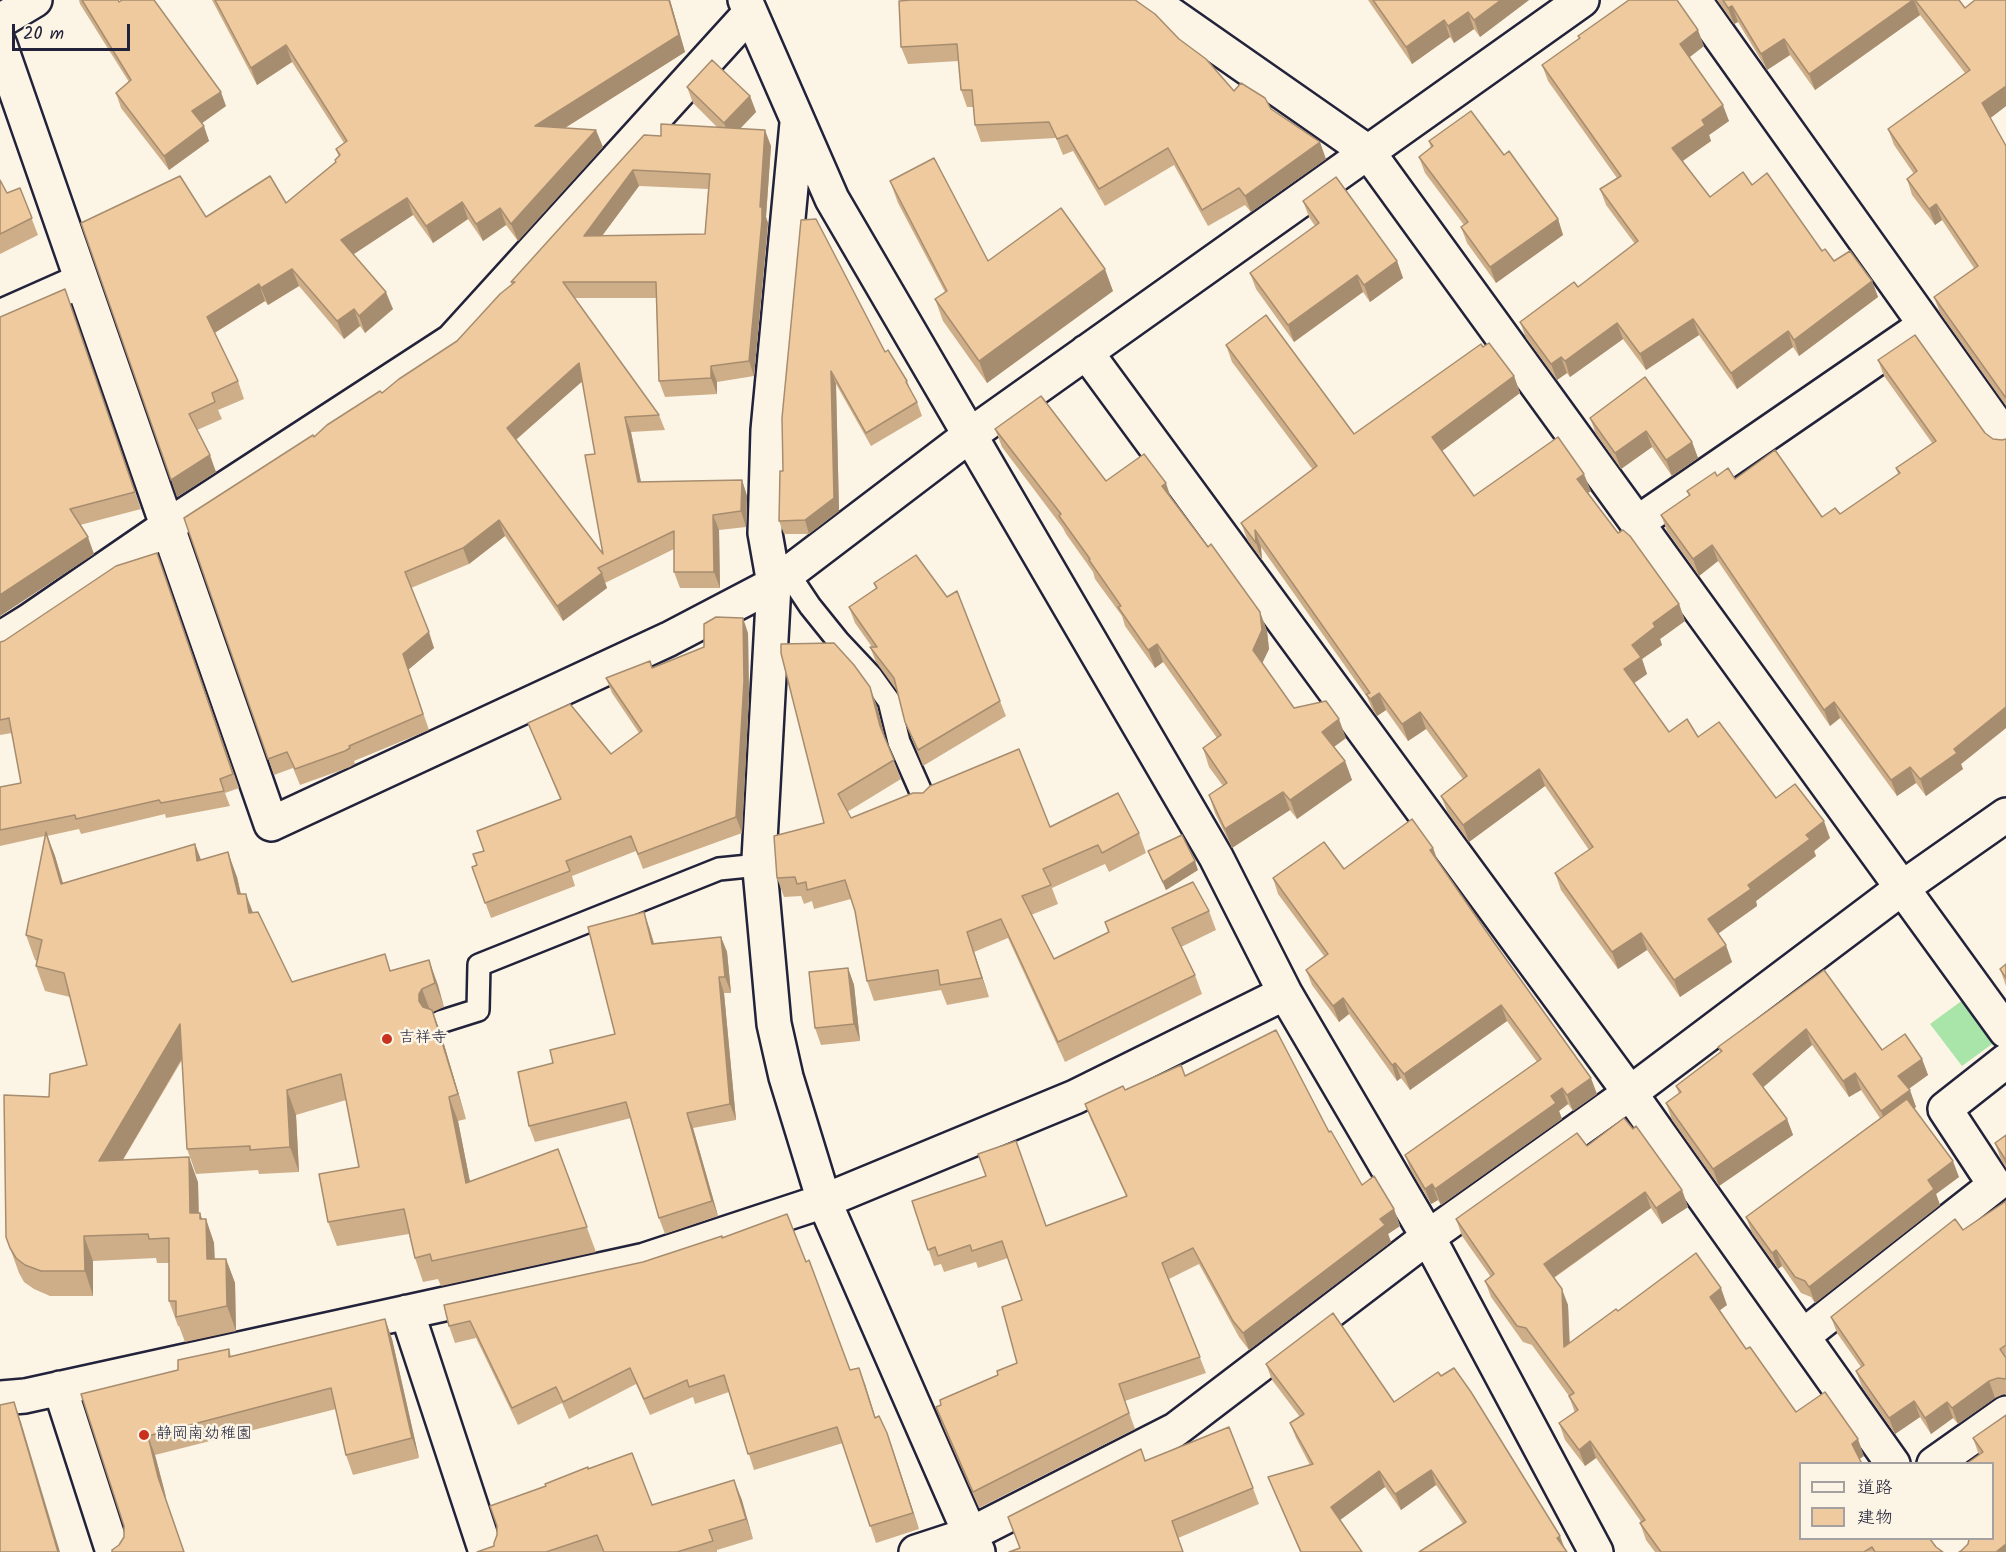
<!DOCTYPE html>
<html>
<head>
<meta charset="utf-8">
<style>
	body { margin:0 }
	#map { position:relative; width:2006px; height:1552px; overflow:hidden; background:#fcf5e5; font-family:Kalam,"Klee One",sans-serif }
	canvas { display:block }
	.legend { position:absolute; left:1799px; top:1462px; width:195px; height:78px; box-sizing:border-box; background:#fcf5e5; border:2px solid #a5a1a1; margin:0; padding:8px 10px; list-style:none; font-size:18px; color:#22223b }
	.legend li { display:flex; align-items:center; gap:12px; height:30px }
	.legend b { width:30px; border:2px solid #a5a1a1 }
	.scale { position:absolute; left:12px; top:24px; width:118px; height:27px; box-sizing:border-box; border:3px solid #22223b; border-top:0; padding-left:8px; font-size:18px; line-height:21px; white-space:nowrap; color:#22223b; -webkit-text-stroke:4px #fcf5e5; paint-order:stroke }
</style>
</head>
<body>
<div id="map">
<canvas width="2006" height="1552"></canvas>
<ul class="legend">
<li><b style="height:8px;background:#fcf5e5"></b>道路</li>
<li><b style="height:16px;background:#efca9f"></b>建物</li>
</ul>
<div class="scale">20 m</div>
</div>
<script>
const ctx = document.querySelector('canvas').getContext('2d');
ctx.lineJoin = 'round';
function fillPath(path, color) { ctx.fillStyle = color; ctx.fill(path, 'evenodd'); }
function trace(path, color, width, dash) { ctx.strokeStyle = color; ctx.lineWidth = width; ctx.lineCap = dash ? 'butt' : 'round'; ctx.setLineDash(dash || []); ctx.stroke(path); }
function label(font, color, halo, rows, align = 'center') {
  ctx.font = font + ' Kalam,"Klee One",sans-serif'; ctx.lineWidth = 5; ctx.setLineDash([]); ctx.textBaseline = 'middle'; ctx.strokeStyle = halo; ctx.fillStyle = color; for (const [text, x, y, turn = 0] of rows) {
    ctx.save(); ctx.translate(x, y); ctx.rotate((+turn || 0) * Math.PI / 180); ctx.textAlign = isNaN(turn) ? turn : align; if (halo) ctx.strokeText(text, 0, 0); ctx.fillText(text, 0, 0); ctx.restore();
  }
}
const green = new Path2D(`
	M 1967,997 L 1999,1039 L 1962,1066 L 1930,1024 Z`);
const lane = new Path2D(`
	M 788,573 L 810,606 L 839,642 L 871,676 L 889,701 L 899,742 L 925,801
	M 440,1022 L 478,1010 L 479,965 L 719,869 L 759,865`);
const street = new Path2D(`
	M 745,0 L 832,199 L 1216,857 L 1285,993 L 1428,1237 L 1596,1552
	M 1150,0 L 1368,152 L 2006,1031
	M 1694,0 L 2006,438
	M 0,21 L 35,0
	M 0,45 L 271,824 L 669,639 L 774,584 L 970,435 L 1582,0
	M 797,123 L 768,430 L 765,533 L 774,584 L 759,859 L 774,1024 L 786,1077 L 824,1201 L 978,1552
	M 0,317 L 81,281
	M 1086,352 L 1630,1093 L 1893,1464
	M 1637,523 L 1925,325
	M 0,639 L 29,621 L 166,527 L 452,341 L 750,13
	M 407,1312 L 486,1552
	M 1803,1336 L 1995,1185 L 1945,1109 L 2006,1061
	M 60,1388 L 113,1552
	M 0,1398 L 25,1396 L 645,1260 L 824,1201 L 1075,1097 L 1285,993
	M 1934,1464 L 2006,1413
	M 1947,1538 L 1957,1552
	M 916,1552 L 971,1534 L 1175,1430 L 1428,1237 L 1630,1093 L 1902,888 L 2006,815`);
const wall = new Path2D(`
	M 79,0 L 118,0 L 226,106 L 202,123 L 209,141 L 169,170 L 121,108 L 116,93 L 129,82 L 80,4 Z
	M 212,0 L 670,0 L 685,52 L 565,128 L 603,147 L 518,241 L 506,225 L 483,241 L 468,219 L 433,243 L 413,215 L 353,254 L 393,309 L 365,333 L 360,326 L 344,339 L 299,286 L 268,305 L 265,301 L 214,333 L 238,381 L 244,399 L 218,410 L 222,419 L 197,430 L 216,472 L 177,497 L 206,217 L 286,203 L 335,162 L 339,157 L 336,149 L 344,143 L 292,62 L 257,85 Z
	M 1135,0 L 1234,91 L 1271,109 L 1326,159 L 1251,212 L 1245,205 L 1208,226 L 1174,165 L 1105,206 L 1073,151 L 1063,155 L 1056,138 L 981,142 L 975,125 L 973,107 L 967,107 L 961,90 L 959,61 L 908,64 L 901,47 Z
	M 1368,0 L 1529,0 L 1480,37 L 1474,29 L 1454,43 L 1450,37 L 1412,64 Z
	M 1717,0 L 1959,0 L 2006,106 L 1990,118 L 2006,146 L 2006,406 L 1940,313 L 1934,297 L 1974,268 L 1942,220 L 1935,225 L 1912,195 L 1907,179 L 1914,174 L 1894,145 L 1888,129 L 1965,73 L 1920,15 L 1815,90 L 1790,55 L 1767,70 L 1738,22 L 1734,24 Z
	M 1578,36 L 1704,46 L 1689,57 L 1729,121 L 1709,135 L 1711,141 L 1683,161 L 1710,197 L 1752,185 L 1834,261 L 1872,281 L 1878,297 L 1799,356 L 1793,347 L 1737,389 L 1699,335 L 1646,370 L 1623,339 L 1570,377 L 1567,373 L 1557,380 L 1526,338 L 1520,322 L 1578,287 L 1635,244 L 1606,205 L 1600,189 L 1617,178 L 1548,81 L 1542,65 L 1579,38 Z
	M 687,87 L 750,96 L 756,112 L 740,129 L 771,146 L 766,217 L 768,223 L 767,236 L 754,376 L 717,382 L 717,394 L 665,397 L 659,381 L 656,298 L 574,298 L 659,415 L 665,430 L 631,432 L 641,482 L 742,480 L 747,496 L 746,527 L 719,530 L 720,588 L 680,588 L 674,572 L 674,549 L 605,583 L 607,588 L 563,621 L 505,536 L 469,564 L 411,588 L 434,648 L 408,670 L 429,730 L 354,761 L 355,764 L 350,767 L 300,785 L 293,768 L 274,775 L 184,518 L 382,393 L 457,341 L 512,285 L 511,282 L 661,136 L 718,128 L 693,103 ZM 639,186 L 708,189 L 705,234 L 602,236 ZM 582,381 L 595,454 L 603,554 L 516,440 Z
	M 1429,141 L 1504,155 L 1558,219 L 1563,235 L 1496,283 L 1467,243 L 1461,227 L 1464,225 L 1425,173 L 1419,157 L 1431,148 Z
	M 0,180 L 7,193 L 20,188 L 38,235 L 0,254 Z
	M 890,181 L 988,261 L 1113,291 L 987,383 L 943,321 L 935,299 L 945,292 L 898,203 Z
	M 1303,201 L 1397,261 L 1403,278 L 1370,302 L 1363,292 L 1294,342 L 1256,289 L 1250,273 L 1315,226 L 1309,217 Z
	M 801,220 L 885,352 L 907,381 L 911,391 L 917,402 L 922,416 L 871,446 L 836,384 L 839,511 L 809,534 L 784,534 L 779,521 Z
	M 65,289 L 141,509 L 80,525 L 94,554 L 0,616 L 0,317 Z
	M 1226,345 L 1354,434 L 1483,347 L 1514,376 L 1520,393 L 1442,451 L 1474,496 L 1591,491 L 1588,493 L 1618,533 L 1679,604 L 1685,621 L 1660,639 L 1662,645 L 1642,659 L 1647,674 L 1634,683 L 1669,732 L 1698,737 L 1776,798 L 1830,838 L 1814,851 L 1816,856 L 1756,901 L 1757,906 L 1718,933 L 1732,962 L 1680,997 L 1647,950 L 1618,969 L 1561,890 L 1555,873 L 1589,850 L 1545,786 L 1469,842 L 1448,813 L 1441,796 L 1463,779 L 1426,729 L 1408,741 L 1386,710 L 1377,716 L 1373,711 L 1367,697 L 1261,547 L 1262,560 L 1248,541 L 1241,523 L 1313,470 L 1232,362 Z
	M 1878,360 L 1993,439 L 2002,440 L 2006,439 L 2006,728 L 1961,764 L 1963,769 L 1926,796 L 1916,783 L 1897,796 L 1840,718 L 1830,726 L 1718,561 L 1699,576 L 1667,531 L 1661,515 L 1689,496 L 1687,491 L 1717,476 L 1735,479 L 1822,517 L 1840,514 L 1898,474 L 1896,468 L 1932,443 L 1884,376 Z
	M 1590,418 L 1692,442 L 1698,458 L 1672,476 L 1652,447 L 1621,469 L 1596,434 Z
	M 995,429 L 1106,481 L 1172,499 L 1208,547 L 1260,612 L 1267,631 L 1269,649 L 1262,663 L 1294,708 L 1346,738 L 1334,747 L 1345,761 L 1352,780 L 1297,819 L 1290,810 L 1232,848 L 1215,813 L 1209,795 L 1223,786 L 1209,767 L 1203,748 L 1217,738 L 1163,662 L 1155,668 L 1125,626 L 1122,616 L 1095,579 L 1093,572 L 1066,534 L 1063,528 L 1002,447 Z
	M 157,553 L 239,788 L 225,793 L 230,806 L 166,818 L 165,814 L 81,834 L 79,829 L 47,836 L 55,856 L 63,883 L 195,844 L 201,860 L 237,877 L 241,894 L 292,982 L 391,971 L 429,960 L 444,1007 L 433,1012 L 441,1034 L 466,1119 L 458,1121 L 470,1182 L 558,1149 L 596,1252 L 441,1286 L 438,1279 L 423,1282 L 415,1258 L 409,1234 L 337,1246 L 328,1222 L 359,1167 L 346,1100 L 296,1115 L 299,1172 L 259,1174 L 258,1170 L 196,1174 L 187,1149 L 182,1060 L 123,1160 L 198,1182 L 199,1213 L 202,1219 L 206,1219 L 214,1243 L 215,1259 L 226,1259 L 235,1283 L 236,1331 L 185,1342 L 179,1326 L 178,1326 L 169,1301 L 169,1263 L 157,1263 L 156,1258 L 93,1261 L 93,1296 L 50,1296 L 34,1289 L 24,1282 L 19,1273 L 10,1248 L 49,1097 L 87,1065 L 70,997 L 45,991 L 36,966 L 37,961 L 35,960 L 26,935 L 45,836 L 0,846 L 0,787 L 21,783 L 12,733 L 0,735 L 0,642 L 4,641 Z
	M 874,583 L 1000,701 L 1006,716 L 923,766 L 905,722 L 897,691 L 876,662 L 870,647 L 872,647 L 855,623 L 849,607 L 876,588 Z
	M 748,633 L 749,696 L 742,833 L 643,869 L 636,851 L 572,876 L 575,886 L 491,918 L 472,867 L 477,865 L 484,851 L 477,831 L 560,799 L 534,738 L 528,723 L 611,754 L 639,733 L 612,693 L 606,678 L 652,668 Z
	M 877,706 L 885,738 L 901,779 L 847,812 L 851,818 L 1050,827 L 1139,833 L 1146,853 L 1109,872 L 1105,864 L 1052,888 L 1058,904 L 1031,915 L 1054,959 L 1108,932 L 1105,922 L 1209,911 L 1216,930 L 1181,947 L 1195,975 L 1202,994 L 1065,1062 L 1008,938 L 974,952 L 989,997 L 947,1005 L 941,990 L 874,1001 L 867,981 L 855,911 L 851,899 L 814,909 L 812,901 L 804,904 L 801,896 L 784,897 L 777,878 L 824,823 Z
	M 1433,848 L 1437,860 L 1597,1094 L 1573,1111 L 1568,1104 L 1559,1111 L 1562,1119 L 1441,1205 L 1438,1200 L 1431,1204 L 1411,1171 L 1405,1155 L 1537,1062 L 1507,1021 L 1410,1090 L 1401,1078 L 1397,1081 L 1349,1014 L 1339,1022 L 1312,985 L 1306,970 L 1324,956 L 1278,894 L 1273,878 L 1344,869 Z
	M 1148,851 L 1198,870 L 1166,890 L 1151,859 Z
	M 649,927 L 654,943 L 721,937 L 727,952 L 731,993 L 724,993 L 736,1120 L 693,1128 L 718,1216 L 665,1234 L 659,1218 L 631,1118 L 535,1142 L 529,1126 L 553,1063 L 615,1034 Z
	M 2006,964 L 2006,986 L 2000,969 Z
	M 848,968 L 854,985 L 860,1041 L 821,1045 L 815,1028 Z
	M 1824,970 L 1882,1050 L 1922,1059 L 1928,1075 L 1909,1089 L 1916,1107 L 1914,1108 L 1959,1177 L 1936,1194 L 1940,1205 L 1815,1303 L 1811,1297 L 1801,1293 L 1782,1266 L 1778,1269 L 1752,1233 L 1746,1217 L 1880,1118 L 1861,1090 L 1849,1097 L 1812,1045 L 1763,1087 L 1787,1119 L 1793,1135 L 1719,1186 L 1672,1120 L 1666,1103 L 1679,1094 L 1676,1086 L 1720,1052 L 1718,1047 Z
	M 1185,1076 L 1329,1132 L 1362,1185 L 1394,1209 L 1400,1226 L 1388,1234 L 1391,1242 L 1249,1350 L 1239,1337 L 1199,1264 L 1169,1279 L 1206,1373 L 1125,1401 L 1135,1429 L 979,1508 L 942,1424 L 936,1407 L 998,1375 L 1017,1363 L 1022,1300 L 1008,1258 L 978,1268 L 976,1262 L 944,1272 L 941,1264 L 934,1266 L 912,1201 L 986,1176 L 1046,1226 L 1126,1196 L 1091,1120 L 1085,1104 L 1125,1090 Z
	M 2006,1135 L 2006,1168 L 2001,1160 L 1995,1143 Z
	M 1587,1146 L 1682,1190 L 1688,1207 L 1662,1224 L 1651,1208 L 1554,1278 L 1568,1305 L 1570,1343 L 1618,1311 L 1727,1305 L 1720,1310 L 1746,1349 L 1796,1412 L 1864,1456 L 1800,1464 L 1936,1547 L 1943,1552 L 1655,1552 L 1646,1540 L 1640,1523 L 1642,1523 L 1596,1458 L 1585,1466 L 1565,1440 L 1559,1423 L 1575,1413 L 1569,1396 L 1532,1345 L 1523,1342 L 1491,1297 L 1485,1281 L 1491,1277 L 1462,1236 L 1456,1219 Z
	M 2006,1201 L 2006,1395 L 2004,1394 L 1995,1398 L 1958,1424 L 1953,1418 L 1931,1434 L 1920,1417 L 1895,1434 L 1862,1387 L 1856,1371 L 1861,1367 L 1837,1333 L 1831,1317 L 1963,1230 Z
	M 723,1238 L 806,1262 L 850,1370 L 865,1384 L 875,1418 L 893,1450 L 919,1529 L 876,1543 L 843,1443 L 754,1470 L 729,1392 L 695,1404 L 693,1397 L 650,1415 L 636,1384 L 569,1419 L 562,1403 L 518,1425 L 476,1338 L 455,1343 L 449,1326 L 643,1262 Z
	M 385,1319 L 392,1339 L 419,1458 L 353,1475 L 346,1455 L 336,1409 L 155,1455 L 166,1497 L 119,1545 L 124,1537 L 124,1526 L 81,1394 L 178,1370 L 229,1349 L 231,1356 Z
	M 1266,1364 L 1394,1402 L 1560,1536 L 1463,1524 L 1436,1485 L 1401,1510 L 1385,1487 L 1340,1520 L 1362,1552 L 1300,1552 L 1274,1492 L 1268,1477 L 1310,1465 L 1296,1438 L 1290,1423 L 1300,1417 L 1272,1380 Z
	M 2006,1415 L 2006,1552 L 1961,1551 L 1968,1544 L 1979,1455 L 1973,1438 Z
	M 1145,1461 L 1253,1488 L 1259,1504 L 1178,1538 L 1020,1548 L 1008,1517 Z
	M 588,1469 L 652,1505 L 734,1480 L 753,1539 L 717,1550 L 717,1552 L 477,1552 L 494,1546 L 546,1486 Z`);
const shadedWall = new Path2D(`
	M 669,0 L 670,0 L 685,52 L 541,143 L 535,126 Z
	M 1501,0 L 1529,0 L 1480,37 L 1474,20 Z
	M 1913,0 L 1914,0 L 1920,15 L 1815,90 L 1809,74 Z
	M 1732,6 L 1738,22 L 1734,24 L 1728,8 Z
	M 1468,12 L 1474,29 L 1454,43 L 1448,26 Z
	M 1444,20 L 1450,37 L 1412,64 L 1406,47 Z
	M 1698,30 L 1704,46 L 1686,60 L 1680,44 Z
	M 1784,39 L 1790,55 L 1767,70 L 1761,54 Z
	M 286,45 L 292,62 L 257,85 L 251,68 Z
	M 2006,86 L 2006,106 L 1988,120 L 1982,103 Z
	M 221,92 L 226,106 L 198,126 L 192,111 Z
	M 750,96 L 756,112 L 730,139 L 724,123 Z
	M 1723,105 L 1729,121 L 1709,135 L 1711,141 L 1678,164 L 1672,148 L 1702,120 Z
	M 204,126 L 209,141 L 169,170 L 164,156 Z
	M 596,130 L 603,147 L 518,241 L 511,224 Z
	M 765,130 L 771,146 L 766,217 L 768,223 L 754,376 L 749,361 Z
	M 1320,142 L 1326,159 L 1251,212 L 1245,196 Z
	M 633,170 L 639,186 L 590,252 L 584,236 Z
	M 407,198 L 413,215 L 348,258 L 341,240 Z
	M 462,202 L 468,219 L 433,243 L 426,226 Z
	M 1936,204 L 1942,220 L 1935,225 L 1929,209 Z
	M 500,208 L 506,225 L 483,241 L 476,224 Z
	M 1558,219 L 1563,235 L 1496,283 L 1490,267 Z
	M 1397,261 L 1403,278 L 1370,302 L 1364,285 Z
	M 292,269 L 299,286 L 268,305 L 261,288 Z
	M 1105,269 L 1113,291 L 987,383 L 979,361 Z
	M 1357,275 L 1363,292 L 1294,342 L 1288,325 Z
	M 1872,281 L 1878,297 L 1799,356 L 1794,340 Z
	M 259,284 L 265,301 L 213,334 L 207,317 Z
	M 386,292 L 393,309 L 365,333 L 359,316 Z
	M 354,309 L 360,326 L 344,339 L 337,321 Z
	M 1693,319 L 1699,335 L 1646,370 L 1640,354 Z
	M 1617,323 L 1623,339 L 1570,377 L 1565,361 Z
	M 1788,331 L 1793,347 L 1737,389 L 1731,373 Z
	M 1561,357 L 1567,373 L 1557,380 L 1551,364 Z
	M 579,363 L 585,379 L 512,443 L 507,428 Z
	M 711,366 L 717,382 L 717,394 L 711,378 Z
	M 831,371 L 836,384 L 839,511 L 809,534 L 805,520 Z
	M 1514,376 L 1520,393 L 1438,454 L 1432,437 Z
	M 625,417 L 631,432 L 644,497 L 638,482 Z
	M 1646,431 L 1652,447 L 1621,469 L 1615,453 Z
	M 1692,442 L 1698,458 L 1672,476 L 1666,460 Z
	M 210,455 L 216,472 L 177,497 L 171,480 Z
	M 1584,474 L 1591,491 L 1583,496 L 1577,479 Z
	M 742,480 L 747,496 L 746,527 L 741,511 Z
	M 1166,483 L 1172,501 L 1162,486 Z
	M 713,515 L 719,530 L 720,588 L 714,572 Z
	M 499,520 L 505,536 L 469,564 L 463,548 Z
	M 1255,530 L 1261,547 L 1262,560 L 1256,543 Z
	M 88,537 L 94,554 L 0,616 L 0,595 Z
	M 1712,545 L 1718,561 L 1699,576 L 1693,559 Z
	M 602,573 L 607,588 L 563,621 L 557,606 Z
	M 1679,604 L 1685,621 L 1660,639 L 1662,645 L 1642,659 L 1647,674 L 1630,686 L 1624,669 L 1632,645 L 1653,623 Z
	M 1260,612 L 1267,631 L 1269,649 L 1260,668 L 1253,650 Z
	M 743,618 L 748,633 L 749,696 L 742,833 L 736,817 Z
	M 429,632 L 434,648 L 408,670 L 429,730 L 403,654 Z
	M 1157,644 L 1163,662 L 1155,668 L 1148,650 Z
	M 870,687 L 877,706 L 887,745 L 880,726 Z
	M 1379,693 L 1386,710 L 1377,716 L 1370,699 Z
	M 1834,702 L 1840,718 L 1830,726 L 1824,710 Z
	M 2006,707 L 2006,728 L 1961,764 L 1963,769 L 1926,796 L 1920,779 L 1954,749 Z
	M 1420,712 L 1426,729 L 1408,741 L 1402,724 Z
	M 1339,719 L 1346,738 L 1328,751 L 1322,732 Z
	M 1345,761 L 1352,780 L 1297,819 L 1290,800 Z
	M 1910,767 L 1916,783 L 1897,796 L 1891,780 Z
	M 1539,769 L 1545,786 L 1469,842 L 1463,825 Z
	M 1283,792 L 1290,810 L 1232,848 L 1225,829 Z
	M 1824,821 L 1830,838 L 1814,851 L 1816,856 L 1756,901 L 1757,906 L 1715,936 L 1708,919 L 1806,835 Z
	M 46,832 L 55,856 L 70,908 L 61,884 Z
	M 195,844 L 204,868 L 197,861 Z
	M 1433,848 L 1439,864 L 1430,850 Z
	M 228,852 L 237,877 L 246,918 L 238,894 Z
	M 1195,861 L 1198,870 L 1166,890 L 1163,882 Z
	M 246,894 L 255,918 L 249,913 Z
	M 644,912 L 649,927 L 658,959 L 652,944 Z
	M 967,932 L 974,952 L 989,997 L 982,978 Z
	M 1641,933 L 1647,950 L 1618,969 L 1612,952 Z
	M 721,937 L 727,952 L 731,993 L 725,977 Z
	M 1726,945 L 1732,962 L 1680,997 L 1674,980 Z
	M 429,960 L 438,985 L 444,1007 L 435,983 Z
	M 848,968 L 854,985 L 860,1041 L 854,1024 Z
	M 719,977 L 724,993 L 736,1120 L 730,1104 Z
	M 422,989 L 431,1013 L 428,1019 L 419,1001 L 419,994 Z
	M 1343,998 L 1349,1014 L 1339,1022 L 1333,1006 Z
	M 1501,1005 L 1507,1021 L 1410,1090 L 1404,1074 Z
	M 432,1010 L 441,1034 L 466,1119 L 458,1094 Z
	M 180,1024 L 188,1048 L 108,1185 L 99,1161 Z
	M 1806,1029 L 1812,1045 L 1759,1091 L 1753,1074 Z
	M 1922,1059 L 1928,1075 L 1904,1092 L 1898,1076 Z
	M 1395,1063 L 1401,1078 L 1397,1081 L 1392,1065 Z
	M 1855,1073 L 1861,1090 L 1849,1097 L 1843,1081 Z
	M 1591,1078 L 1597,1094 L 1573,1111 L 1567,1095 Z
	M 1562,1088 L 1568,1104 L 1559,1111 L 1562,1119 L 1441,1205 L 1435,1189 L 1551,1096 Z
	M 287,1090 L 296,1115 L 299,1172 L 290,1147 Z
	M 1910,1090 L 1916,1107 L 1887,1127 L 1881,1111 Z
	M 449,1097 L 458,1121 L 475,1207 L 466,1183 Z
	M 687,1113 L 693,1128 L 718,1216 L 712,1201 Z
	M 1787,1119 L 1793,1135 L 1719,1186 L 1713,1169 Z
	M 189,1157 L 198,1182 L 199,1238 L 190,1213 Z
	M 1953,1161 L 1959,1177 L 1936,1194 L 1940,1205 L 1815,1303 L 1809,1287 L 1928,1180 Z
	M 1432,1184 L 1438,1200 L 1431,1204 L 1425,1189 Z
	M 1682,1190 L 1688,1207 L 1662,1224 L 1656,1208 Z
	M 1645,1192 L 1651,1208 L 1550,1280 L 1544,1264 Z
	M 1394,1209 L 1400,1226 L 1388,1234 L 1391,1242 L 1249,1350 L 1243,1333 L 1380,1219 Z
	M 200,1213 L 206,1230 L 206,1219 L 214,1243 L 215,1284 L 207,1259 L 200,1219 Z
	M 84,1236 L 93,1261 L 93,1296 L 85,1271 Z
	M 1776,1250 L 1782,1266 L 1778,1269 L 1772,1253 Z
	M 226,1259 L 235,1283 L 236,1331 L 227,1306 Z
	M 1721,1288 L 1727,1305 L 1716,1313 L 1710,1297 Z
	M 1562,1289 L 1568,1305 L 1570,1363 L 1564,1347 Z
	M 385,1319 L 392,1339 L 419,1458 L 412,1438 Z
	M 859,1368 L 865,1384 L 881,1435 L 875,1418 Z
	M 1989,1381 L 1995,1398 L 1958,1424 L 1952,1408 Z
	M 1914,1401 L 1920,1417 L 1895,1434 L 1889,1418 Z
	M 14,1402 L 21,1422 L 60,1552 L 58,1552 Z
	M 1947,1402 L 1953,1418 L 1931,1434 L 1925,1418 Z
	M 887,1433 L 893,1450 L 919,1529 L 913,1513 Z
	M 148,1436 L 155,1455 L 166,1497 L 158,1477 Z
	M 1858,1439 L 1864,1456 L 1858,1460 L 1852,1444 Z
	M 1590,1441 L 1596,1458 L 1585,1466 L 1579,1450 Z
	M 1431,1470 L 1436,1485 L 1401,1510 L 1395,1494 Z
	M 1379,1471 L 1385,1487 L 1336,1523 L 1331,1507 Z
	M 734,1480 L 742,1500 L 753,1539 L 746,1519 Z
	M 1560,1536 L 1566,1552 L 1557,1538 Z
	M 2006,1544 L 2006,1552 L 1996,1552 Z`);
const building = new Path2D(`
	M 82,0 L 118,0 L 119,2 L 122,0 L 154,0 L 221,92 L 192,111 L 204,126 L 164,156 L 116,93 L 131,80 Z
	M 215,0 L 669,0 L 679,35 L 535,126 L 596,130 L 511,224 L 500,208 L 476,224 L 462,202 L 426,226 L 407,198 L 341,240 L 386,292 L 359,316 L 354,309 L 337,321 L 292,269 L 261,288 L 259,284 L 207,317 L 238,381 L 212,393 L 215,402 L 189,414 L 210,455 L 171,480 L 81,223 L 180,176 L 206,217 L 270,176 L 286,203 L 336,162 L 335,160 L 340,155 L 336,149 L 347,141 L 286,45 L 251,68 Z
	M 911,0 L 1135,0 L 1155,14 L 1179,39 L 1206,59 L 1234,91 L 1241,83 L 1265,98 L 1271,109 L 1320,142 L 1245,196 L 1239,188 L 1202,210 L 1168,148 L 1099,189 L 1067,135 L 1057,139 L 1049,122 L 975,125 L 972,90 L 961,90 L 957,44 L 901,47 L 899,1 Z
	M 1373,0 L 1501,0 L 1474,20 L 1468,12 L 1448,26 L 1444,20 L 1406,47 Z
	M 1629,0 L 1677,0 L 1698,30 L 1680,44 L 1723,105 L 1702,120 L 1705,125 L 1672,148 L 1710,197 L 1743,172 L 1752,185 L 1767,173 L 1822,251 L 1825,249 L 1834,261 L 1850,251 L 1872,281 L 1794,340 L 1788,331 L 1731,373 L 1693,319 L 1640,354 L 1617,323 L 1565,361 L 1561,357 L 1551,364 L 1520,322 L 1574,282 L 1578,287 L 1638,241 L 1600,189 L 1621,176 L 1542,65 L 1580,38 L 1578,36 Z
	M 1723,0 L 1913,0 L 1809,74 L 1784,39 L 1761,54 L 1732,6 L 1728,8 Z
	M 1915,0 L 1959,0 L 1965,8 L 1975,0 L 2006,0 L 2006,86 L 1982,103 L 2006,146 L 2006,398 L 1934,297 L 1978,266 L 1936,204 L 1929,209 L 1907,179 L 1917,171 L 1888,129 L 1970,70 Z
	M 712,60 L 750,96 L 724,123 L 687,87 Z
	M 1471,111 L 1504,155 L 1509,151 L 1558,219 L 1490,267 L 1461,227 L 1468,222 L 1419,157 L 1433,146 L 1429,141 Z
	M 661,124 L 765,130 L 760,207 L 762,207 L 762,220 L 749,361 L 711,366 L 711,378 L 659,381 L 656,282 L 563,282 L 659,415 L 625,417 L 638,482 L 742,480 L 741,511 L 713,515 L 714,572 L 674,572 L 674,531 L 598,568 L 602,573 L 557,606 L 499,520 L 463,548 L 405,572 L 429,632 L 403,654 L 423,714 L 349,746 L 350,748 L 345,751 L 295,769 L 287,752 L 268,759 L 184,518 L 313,435 L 314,437 L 327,425 L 380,391 L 382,393 L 399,379 L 457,341 L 500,294 L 515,282 L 511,282 L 644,135 L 661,136 ZM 633,170 L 710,174 L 705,234 L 584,236 ZM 579,363 L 595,454 L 585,455 L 603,554 L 507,428 Z
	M 934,158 L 988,261 L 1061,208 L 1105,269 L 979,361 L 935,299 L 947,291 L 890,181 Z
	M 1336,177 L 1397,261 L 1364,285 L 1357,275 L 1288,325 L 1250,273 L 1319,223 L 1303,201 Z
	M 0,180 L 7,193 L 20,188 L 32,218 L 0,234 Z
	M 816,219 L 885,352 L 888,350 L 907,381 L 906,382 L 917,402 L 866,433 L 831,371 L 834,498 L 805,520 L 779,521 L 780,471 L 783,471 L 782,418 L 801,220 Z
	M 65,289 L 135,492 L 70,509 L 88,537 L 0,595 L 0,317 Z
	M 1266,315 L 1354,434 L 1481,344 L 1483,347 L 1489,343 L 1514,376 L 1432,437 L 1474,496 L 1558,437 L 1584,474 L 1577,479 L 1618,533 L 1623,530 L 1630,536 L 1679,604 L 1653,623 L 1655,627 L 1632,645 L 1641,657 L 1624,669 L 1669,732 L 1687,719 L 1698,737 L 1719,722 L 1776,798 L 1795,784 L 1824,821 L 1806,835 L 1810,839 L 1748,885 L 1751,889 L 1708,919 L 1726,945 L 1674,980 L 1641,933 L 1612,952 L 1555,873 L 1593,847 L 1539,769 L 1463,825 L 1441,796 L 1467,776 L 1420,712 L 1402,724 L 1379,693 L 1370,699 L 1366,694 L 1370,693 L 1255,530 L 1256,543 L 1241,523 L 1317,466 L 1226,345 Z
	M 1915,335 L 1985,433 L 1993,439 L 2002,440 L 2006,439 L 2006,707 L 1954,749 L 1957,753 L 1920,779 L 1910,767 L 1891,780 L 1834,702 L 1824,710 L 1712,545 L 1693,559 L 1661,515 L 1690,495 L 1687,491 L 1715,472 L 1717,476 L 1728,468 L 1735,479 L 1775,450 L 1822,517 L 1835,508 L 1840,514 L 1900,473 L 1896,468 L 1936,441 L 1878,360 Z
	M 1645,377 L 1692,442 L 1666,460 L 1646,431 L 1615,453 L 1590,418 Z
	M 1041,396 L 1106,481 L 1144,454 L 1166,483 L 1162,486 L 1208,547 L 1211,544 L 1260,612 L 1262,630 L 1253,650 L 1294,708 L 1326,701 L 1339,719 L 1322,732 L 1345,761 L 1290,800 L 1283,792 L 1225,829 L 1209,795 L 1227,783 L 1203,748 L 1221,735 L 1157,644 L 1148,650 L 1118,607 L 1121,606 L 1089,560 L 1090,559 L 1059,516 L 1061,514 L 995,429 Z
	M 157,553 L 233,774 L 220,779 L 224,791 L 161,803 L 159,800 L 76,819 L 75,815 L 0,830 L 0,787 L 21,783 L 9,718 L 0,720 L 0,642 L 4,641 L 116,566 Z
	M 916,555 L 947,597 L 957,591 L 1000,701 L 918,750 L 905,722 L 894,678 L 870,647 L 877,647 L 849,607 L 877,588 L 874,583 Z
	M 716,617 L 743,618 L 744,681 L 736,817 L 638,854 L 631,836 L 566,861 L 570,871 L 485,903 L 472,867 L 477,865 L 473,854 L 484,851 L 477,831 L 561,799 L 528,723 L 570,704 L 611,754 L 642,731 L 606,678 L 650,661 L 652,668 L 704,647 L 704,624 Z
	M 834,643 L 854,665 L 870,687 L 880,726 L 894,760 L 838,794 L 851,818 L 913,793 L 923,793 L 930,786 L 1019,749 L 1050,827 L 1118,793 L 1139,833 L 1102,853 L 1098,845 L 1043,869 L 1051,885 L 1022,896 L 1054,959 L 1109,932 L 1105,922 L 1193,882 L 1209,911 L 1172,928 L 1195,975 L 1058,1042 L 1001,919 L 967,932 L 982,978 L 940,985 L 938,970 L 867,981 L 855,911 L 845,880 L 807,890 L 806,882 L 797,884 L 795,877 L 777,878 L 774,836 L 824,823 L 781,653 L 781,644 Z
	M 1412,819 L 1433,848 L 1430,850 L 1493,941 L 1591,1078 L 1567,1095 L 1562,1088 L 1551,1096 L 1556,1103 L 1435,1189 L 1432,1184 L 1425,1189 L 1405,1155 L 1541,1059 L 1501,1005 L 1404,1074 L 1395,1063 L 1392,1065 L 1343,998 L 1333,1006 L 1306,970 L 1328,954 L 1273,878 L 1324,842 L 1344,869 Z
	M 46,832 L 61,884 L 195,844 L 197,861 L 228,852 L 238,894 L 246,894 L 249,913 L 258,912 L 292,982 L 385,954 L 390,971 L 429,960 L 435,983 L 422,989 L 419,994 L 419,1001 L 423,1007 L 432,1010 L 458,1094 L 449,1097 L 466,1183 L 558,1149 L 587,1227 L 432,1261 L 430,1254 L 415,1258 L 404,1209 L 328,1222 L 319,1174 L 359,1167 L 341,1074 L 287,1090 L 290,1147 L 250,1150 L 250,1146 L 187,1149 L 180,1024 L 99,1161 L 189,1157 L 190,1213 L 200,1213 L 200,1219 L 206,1219 L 207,1259 L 226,1259 L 227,1306 L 176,1317 L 176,1301 L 169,1301 L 169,1238 L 149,1239 L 148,1234 L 84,1236 L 85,1271 L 41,1271 L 25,1265 L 16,1258 L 10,1248 L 6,1237 L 4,1095 L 49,1097 L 50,1074 L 87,1065 L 64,973 L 36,966 L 42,940 L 26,935 Z
	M 1182,835 L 1195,861 L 1163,882 L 1148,851 Z
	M 644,912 L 652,944 L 721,937 L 725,977 L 719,977 L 730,1104 L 687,1113 L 712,1201 L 659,1218 L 626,1102 L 529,1126 L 518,1072 L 553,1063 L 550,1050 L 615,1034 L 588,927 Z
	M 2006,964 L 2006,978 L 2000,969 Z
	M 848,968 L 854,1024 L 815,1028 L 809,972 Z
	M 1824,970 L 1882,1050 L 1905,1034 L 1922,1059 L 1898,1076 L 1910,1090 L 1881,1111 L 1855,1073 L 1843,1081 L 1806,1029 L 1753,1074 L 1787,1119 L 1713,1169 L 1666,1103 L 1681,1092 L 1676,1086 L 1722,1051 L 1718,1047 Z
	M 1276,1030 L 1329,1132 L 1331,1131 L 1362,1185 L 1374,1176 L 1394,1209 L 1380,1219 L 1385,1225 L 1243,1333 L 1233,1321 L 1193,1248 L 1162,1263 L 1200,1357 L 1119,1384 L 1129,1413 L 973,1492 L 936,1407 L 941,1405 L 940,1400 L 998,1375 L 997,1371 L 1017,1363 L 1002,1307 L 1022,1300 L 1002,1241 L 972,1251 L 970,1245 L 938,1256 L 935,1247 L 928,1250 L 912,1201 L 986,1176 L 978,1154 L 1016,1141 L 1046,1226 L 1127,1196 L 1085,1104 L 1123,1086 L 1125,1090 L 1181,1065 L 1185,1076 Z
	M 1907,1099 L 1953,1161 L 1928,1180 L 1934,1189 L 1809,1287 L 1805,1281 L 1795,1277 L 1776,1250 L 1772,1253 L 1746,1217 Z
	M 1624,1118 L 1633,1129 L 1636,1126 L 1682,1190 L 1656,1208 L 1645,1192 L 1544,1264 L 1562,1289 L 1564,1347 L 1616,1309 L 1618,1311 L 1696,1253 L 1721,1288 L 1710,1297 L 1746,1349 L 1750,1347 L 1796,1412 L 1825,1392 L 1858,1439 L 1852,1444 L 1862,1464 L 1800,1464 L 1800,1539 L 1930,1539 L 1936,1547 L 1943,1552 L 1875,1552 L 1872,1547 L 1864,1552 L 1661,1552 L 1640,1523 L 1645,1520 L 1590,1441 L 1579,1450 L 1559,1423 L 1578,1410 L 1569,1396 L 1574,1393 L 1526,1328 L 1517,1326 L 1485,1281 L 1494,1274 L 1456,1219 L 1577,1133 L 1587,1146 Z
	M 2006,1135 L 2006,1163 L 2005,1159 L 1995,1143 Z
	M 2006,1201 L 2006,1345 L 2000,1349 L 2006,1358 L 2006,1379 L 1998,1378 L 1989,1381 L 1952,1408 L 1947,1402 L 1925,1418 L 1914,1401 L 1889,1418 L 1856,1371 L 1864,1365 L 1831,1317 L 1955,1219 L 1963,1230 Z
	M 787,1214 L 806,1262 L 809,1260 L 850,1370 L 859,1368 L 875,1418 L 879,1416 L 887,1433 L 913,1513 L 870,1526 L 837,1427 L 748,1454 L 724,1375 L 689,1387 L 687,1380 L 644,1399 L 630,1368 L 563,1402 L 556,1387 L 512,1408 L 470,1321 L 449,1326 L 444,1305 L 643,1262 L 722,1236 L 722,1238 Z
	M 1333,1313 L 1394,1402 L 1438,1372 L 1441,1376 L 1454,1368 L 1471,1392 L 1560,1536 L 1557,1538 L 1567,1552 L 1419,1552 L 1466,1522 L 1431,1470 L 1395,1494 L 1379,1471 L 1331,1507 L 1362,1552 L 1301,1552 L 1268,1477 L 1313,1464 L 1290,1423 L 1304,1414 L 1266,1364 Z
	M 385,1319 L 412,1438 L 346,1455 L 331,1388 L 148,1436 L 158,1477 L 184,1552 L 112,1552 L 112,1550 L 119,1545 L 124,1537 L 124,1526 L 81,1394 L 178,1370 L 178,1360 L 229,1349 L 229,1357 Z
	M 14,1402 L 58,1552 L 0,1552 L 0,1405 Z
	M 2006,1415 L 2006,1544 L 1996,1552 L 1959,1552 L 1961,1551 L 1968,1544 L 1969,1539 L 1992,1539 L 1992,1464 L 1966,1464 L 1983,1452 L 1973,1438 Z
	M 1229,1427 L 1253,1488 L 1172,1521 L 1183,1552 L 1009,1552 L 1020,1548 L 1008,1517 L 1141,1449 L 1145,1461 Z
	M 632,1453 L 652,1505 L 734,1480 L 746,1519 L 709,1530 L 713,1541 L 677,1552 L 604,1552 L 597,1535 L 546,1552 L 477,1552 L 494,1546 L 494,1543 L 497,1535 L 497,1526 L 490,1506 L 546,1486 L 545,1484 L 588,1467 L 588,1469 Z`);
const markers = [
	[387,1039,6,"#c8321e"],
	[144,1435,6,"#c8321e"]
];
const poiNames = [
	["吉祥寺",399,1039],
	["静岡南幼稚園",156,1435]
];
fillPath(green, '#a9e4a9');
trace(lane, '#22223b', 26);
trace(street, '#22223b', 38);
trace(lane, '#fcf5e5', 21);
trace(street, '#fcf5e5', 33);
fillPath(wall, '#ceae89');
fillPath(shadedWall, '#a78d6f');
fillPath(building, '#efca9f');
trace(building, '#a78d6f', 1.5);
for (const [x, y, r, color] of markers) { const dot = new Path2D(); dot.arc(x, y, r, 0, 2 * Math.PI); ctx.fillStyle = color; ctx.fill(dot); trace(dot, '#fcf5e5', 2); }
label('16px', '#22223b', '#fcf5e5', poiNames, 'left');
</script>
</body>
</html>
